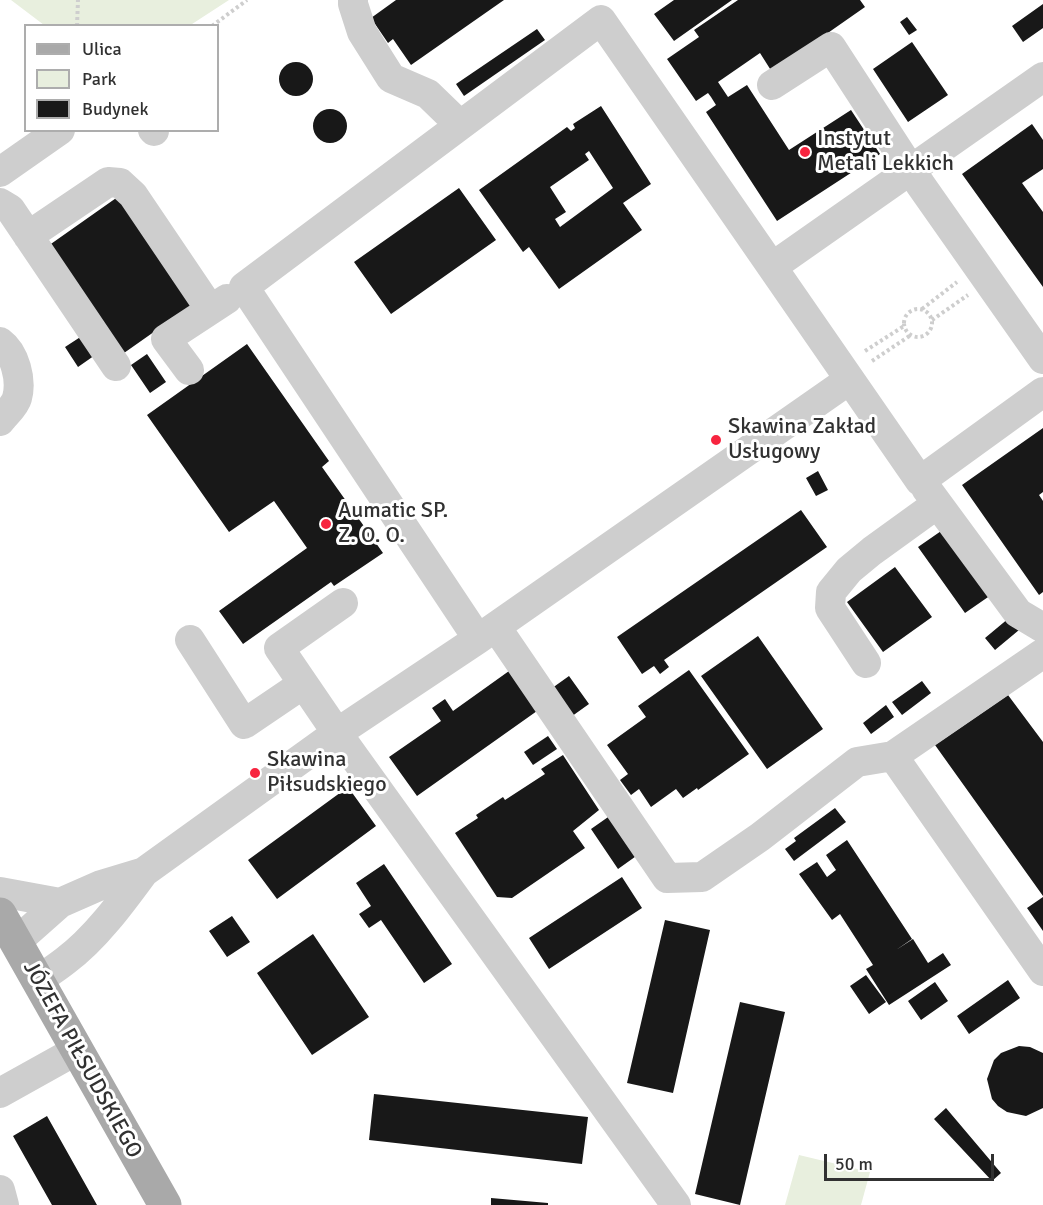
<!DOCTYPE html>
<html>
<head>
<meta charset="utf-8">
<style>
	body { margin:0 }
	#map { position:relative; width:1043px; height:1205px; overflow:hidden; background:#fff; font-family:Signika,sans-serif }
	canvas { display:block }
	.legend { position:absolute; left:24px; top:24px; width:195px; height:108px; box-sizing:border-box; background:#fff; border:2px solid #adadad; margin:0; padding:8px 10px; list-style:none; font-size:18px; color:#313131 }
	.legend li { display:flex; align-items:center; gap:12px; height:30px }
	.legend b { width:30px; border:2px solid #adadad }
	.scale { position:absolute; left:824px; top:1154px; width:170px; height:27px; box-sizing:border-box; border:3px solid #313131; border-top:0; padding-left:8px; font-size:18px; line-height:21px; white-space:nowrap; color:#313131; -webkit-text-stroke:4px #fff; paint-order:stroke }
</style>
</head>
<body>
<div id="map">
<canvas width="1043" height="1205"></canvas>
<ul class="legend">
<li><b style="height:8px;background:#a9a9a9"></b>Ulica</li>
<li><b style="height:16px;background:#e8efde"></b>Park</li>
<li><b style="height:16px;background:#181818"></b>Budynek</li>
</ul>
<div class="scale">50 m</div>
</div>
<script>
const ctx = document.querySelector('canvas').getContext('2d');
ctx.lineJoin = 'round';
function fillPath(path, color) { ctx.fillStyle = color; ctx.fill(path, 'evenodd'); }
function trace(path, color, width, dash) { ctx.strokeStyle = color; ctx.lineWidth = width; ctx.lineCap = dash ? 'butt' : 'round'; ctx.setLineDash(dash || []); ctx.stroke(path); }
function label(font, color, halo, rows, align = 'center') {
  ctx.font = font + ' Signika,sans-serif'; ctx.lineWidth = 6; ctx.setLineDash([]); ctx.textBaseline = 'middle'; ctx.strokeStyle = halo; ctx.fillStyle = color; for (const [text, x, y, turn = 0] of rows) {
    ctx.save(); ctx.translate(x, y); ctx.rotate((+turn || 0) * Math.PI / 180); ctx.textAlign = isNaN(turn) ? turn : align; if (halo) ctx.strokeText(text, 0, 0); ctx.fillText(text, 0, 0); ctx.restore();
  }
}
const green = new Path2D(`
	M 11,0 L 229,0 L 189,26 L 44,25 Z
	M 799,1155 L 870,1172 L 861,1205 L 785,1205 Z`);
const building = new Path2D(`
	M 396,0 L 504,0 L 411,65 L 393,39 L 388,43 L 371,18 Z
	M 674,0 L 732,0 L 674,41 L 654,14 Z
	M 738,0 L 860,0 L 865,7 L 772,72 L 760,53 L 718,82 L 728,97 L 747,85 L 789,150 L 851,110 L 880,154 L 777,221 L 706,112 L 716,105 L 711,97 L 708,93 L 696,101 L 667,59 L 699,37 L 694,30 Z
	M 1043,4 L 1043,28 L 1023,42 L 1012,26 Z
	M 907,17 L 917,30 L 909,35 L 900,22 Z
	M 537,29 L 545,40 L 464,96 L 456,84 Z
	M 912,42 L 948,95 L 908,122 L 873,69 Z
	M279 79a17 17 0 1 1 34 0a17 17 0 1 1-34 0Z
	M 601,106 L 651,184 L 623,203 L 642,230 L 559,289 L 529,247 L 523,252 L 479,190 L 567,127 L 571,131 L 575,128 L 573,124 ZM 589,151 L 613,188 L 560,227 L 555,219 L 566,212 L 550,187 L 589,160 L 585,154 Z
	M313 126a17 17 0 1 1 34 0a17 17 0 1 1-34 0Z
	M 1032,124 L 1043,140 L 1043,169 L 1022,183 L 1043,212 L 1043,287 L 962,174 Z
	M 459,188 L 496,240 L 391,314 L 354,262 Z
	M 119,196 L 195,303 L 124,353 L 48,246 Z
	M 85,334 L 98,353 L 78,367 L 65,347 Z
	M 247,344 L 329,461 L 322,467 L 383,553 L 334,586 L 331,582 L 243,644 L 219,611 L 307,548 L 274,501 L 229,532 L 147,415 Z
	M 147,354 L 166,382 L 150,393 L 131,365 Z
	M 1043,428 L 1043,492 L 1039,495 L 1043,501 L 1043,592 L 1039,595 L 962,485 Z
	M 818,471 L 828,490 L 816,496 L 806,478 Z
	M 801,510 L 827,547 L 664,660 L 669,667 L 660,674 L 654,666 L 642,674 L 617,637 Z
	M 944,529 L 991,595 L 965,613 L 918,547 Z
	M 895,567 L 932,617 L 883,652 L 847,602 Z
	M 1009,618 L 1019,630 L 995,650 L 985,638 Z
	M 758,636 L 823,729 L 767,769 L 701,676 Z
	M 689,670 L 749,754 L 698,790 L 697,788 L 683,798 L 676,789 L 651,807 L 639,789 L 631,795 L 620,780 L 628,774 L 607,745 L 646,717 L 638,706 Z
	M 509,671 L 537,711 L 417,796 L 389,757 L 441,721 L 432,708 L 445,699 L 453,711 Z
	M 569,676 L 589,704 L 568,719 L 548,691 Z
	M 922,681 L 931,693 L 902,715 L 892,702 Z
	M 1008,695 L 1043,742 L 1043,896 L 935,745 Z
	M 886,705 L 894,717 L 871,734 L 863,723 Z
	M 548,736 L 557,749 L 533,765 L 524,752 Z
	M 563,755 L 599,810 L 573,831 L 585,848 L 512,898 L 497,897 L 455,833 L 478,818 L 476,815 L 503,797 L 505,800 L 545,774 L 541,769 Z
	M 348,787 L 376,826 L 277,899 L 248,860 Z
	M 835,808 L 846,822 L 794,861 L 785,849 L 796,841 L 794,838 Z
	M 611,815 L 639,854 L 618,869 L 591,829 Z
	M 847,840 L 912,939 L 896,950 L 913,939 L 928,963 L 943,953 L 951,965 L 889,1005 L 866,969 L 873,965 L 840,914 L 832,920 L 799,874 L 817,862 L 827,877 L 836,870 L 826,855 Z
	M 384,864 L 452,964 L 424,983 L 381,920 L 369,928 L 359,914 L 371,906 L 356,883 Z
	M 622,877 L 642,908 L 549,969 L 529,938 Z
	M 1043,897 L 1043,931 L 1027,908 Z
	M 232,916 L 250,942 L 227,957 L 209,931 Z
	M 665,920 L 710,930 L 673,1093 L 627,1083 Z
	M 313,934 L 369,1017 L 312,1055 L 257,973 Z
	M 866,975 L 886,1002 L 869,1014 L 850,986 Z
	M 1008,980 L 1020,998 L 969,1034 L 957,1016 Z
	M 935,982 L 948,1001 L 921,1020 L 908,1001 Z
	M 740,1002 L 785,1012 L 740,1205 L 695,1194 Z
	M 1019,1046 L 1030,1047 L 1043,1053 L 1043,1108 L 1026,1116 L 1007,1112 L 998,1106 L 992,1099 L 987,1079 L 994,1060 L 1001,1053 Z
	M 374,1094 L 588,1117 L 582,1164 L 369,1140 Z
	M 946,1108 L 1001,1173 L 992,1181 L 934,1119 Z
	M 47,1116 L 97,1205 L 52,1205 L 13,1136 Z
	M 491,1198 L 548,1203 L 548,1205 L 491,1205 Z`);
const path = new Path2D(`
	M 77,26 L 78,0
	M 212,26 L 247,0
	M904 323a14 14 0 1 1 28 0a14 14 0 1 1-28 0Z
	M 922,309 L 957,282
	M 932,320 L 968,295
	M 865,351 L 904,326
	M 872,361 L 911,335`);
const minor = new Path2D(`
	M 353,0 L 353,4 L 362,32 L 391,78 L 428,94 L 460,125
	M 1043,77 L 772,267 L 920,481 L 1043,392
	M 772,85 L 831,47 L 920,184 L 1043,359
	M 153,130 L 154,131
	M 0,172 L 60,130
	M 0,203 L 10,209 L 116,366
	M 28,236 L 108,182 L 120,183 L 133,195 L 210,309
	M 0,342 C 15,353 22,380 17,398 C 15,406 5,414 0,421
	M 189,370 L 166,339 L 227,299
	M 926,488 L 1018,613 L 1043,628
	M 343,603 L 279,648 L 337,733 L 676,1205
	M 496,627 L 667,878 L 702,877 L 760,837 L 857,762 L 893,756
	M 478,639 L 244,287 L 601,20 L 772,267
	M 190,640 L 244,724 L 303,684
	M 1042,654 L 893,756 L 1043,971
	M 866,663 L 830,608 L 831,592 L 849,570 L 872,551 L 937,504
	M 0,892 L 60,903 L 101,885 L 144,872
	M 16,942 L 60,903
	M 38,980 C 47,974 56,968 65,961 C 95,939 122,902 144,872 L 337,733 L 478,639 L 849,380
	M 0,1093 L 77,1050
	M 0,1190 L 4,1205`);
const major = new Path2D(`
	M 0,914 L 165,1205`);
const markers = [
	[805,152,6,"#f7243f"],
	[716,440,6,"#f7243f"],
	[326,524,6,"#f7243f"],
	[255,773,6,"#f7243f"]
];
const poiNames = [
	["Instytut",817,139],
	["Metali Lekkich",817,164],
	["Skawina Zakład",728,427],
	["Usługowy",728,452],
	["Aumatic SP.",338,511],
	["Z. O. O.",338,536],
	["Skawina",267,760],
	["Piłsudskiego",267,785]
];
const streetNames = [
	["JÓZEFA PIŁSUDSKIEGO",82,1060,61]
];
fillPath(green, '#e8efde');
fillPath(building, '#181818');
trace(path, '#cecece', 4, [3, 3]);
trace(minor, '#cecece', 30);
trace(major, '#a9a9a9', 33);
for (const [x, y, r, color] of markers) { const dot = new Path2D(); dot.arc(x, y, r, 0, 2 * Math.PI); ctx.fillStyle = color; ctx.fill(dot); trace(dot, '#fff', 2); }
label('22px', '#313131', '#fff', poiNames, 'left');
label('22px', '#313131', '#fff', streetNames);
</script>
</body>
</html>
